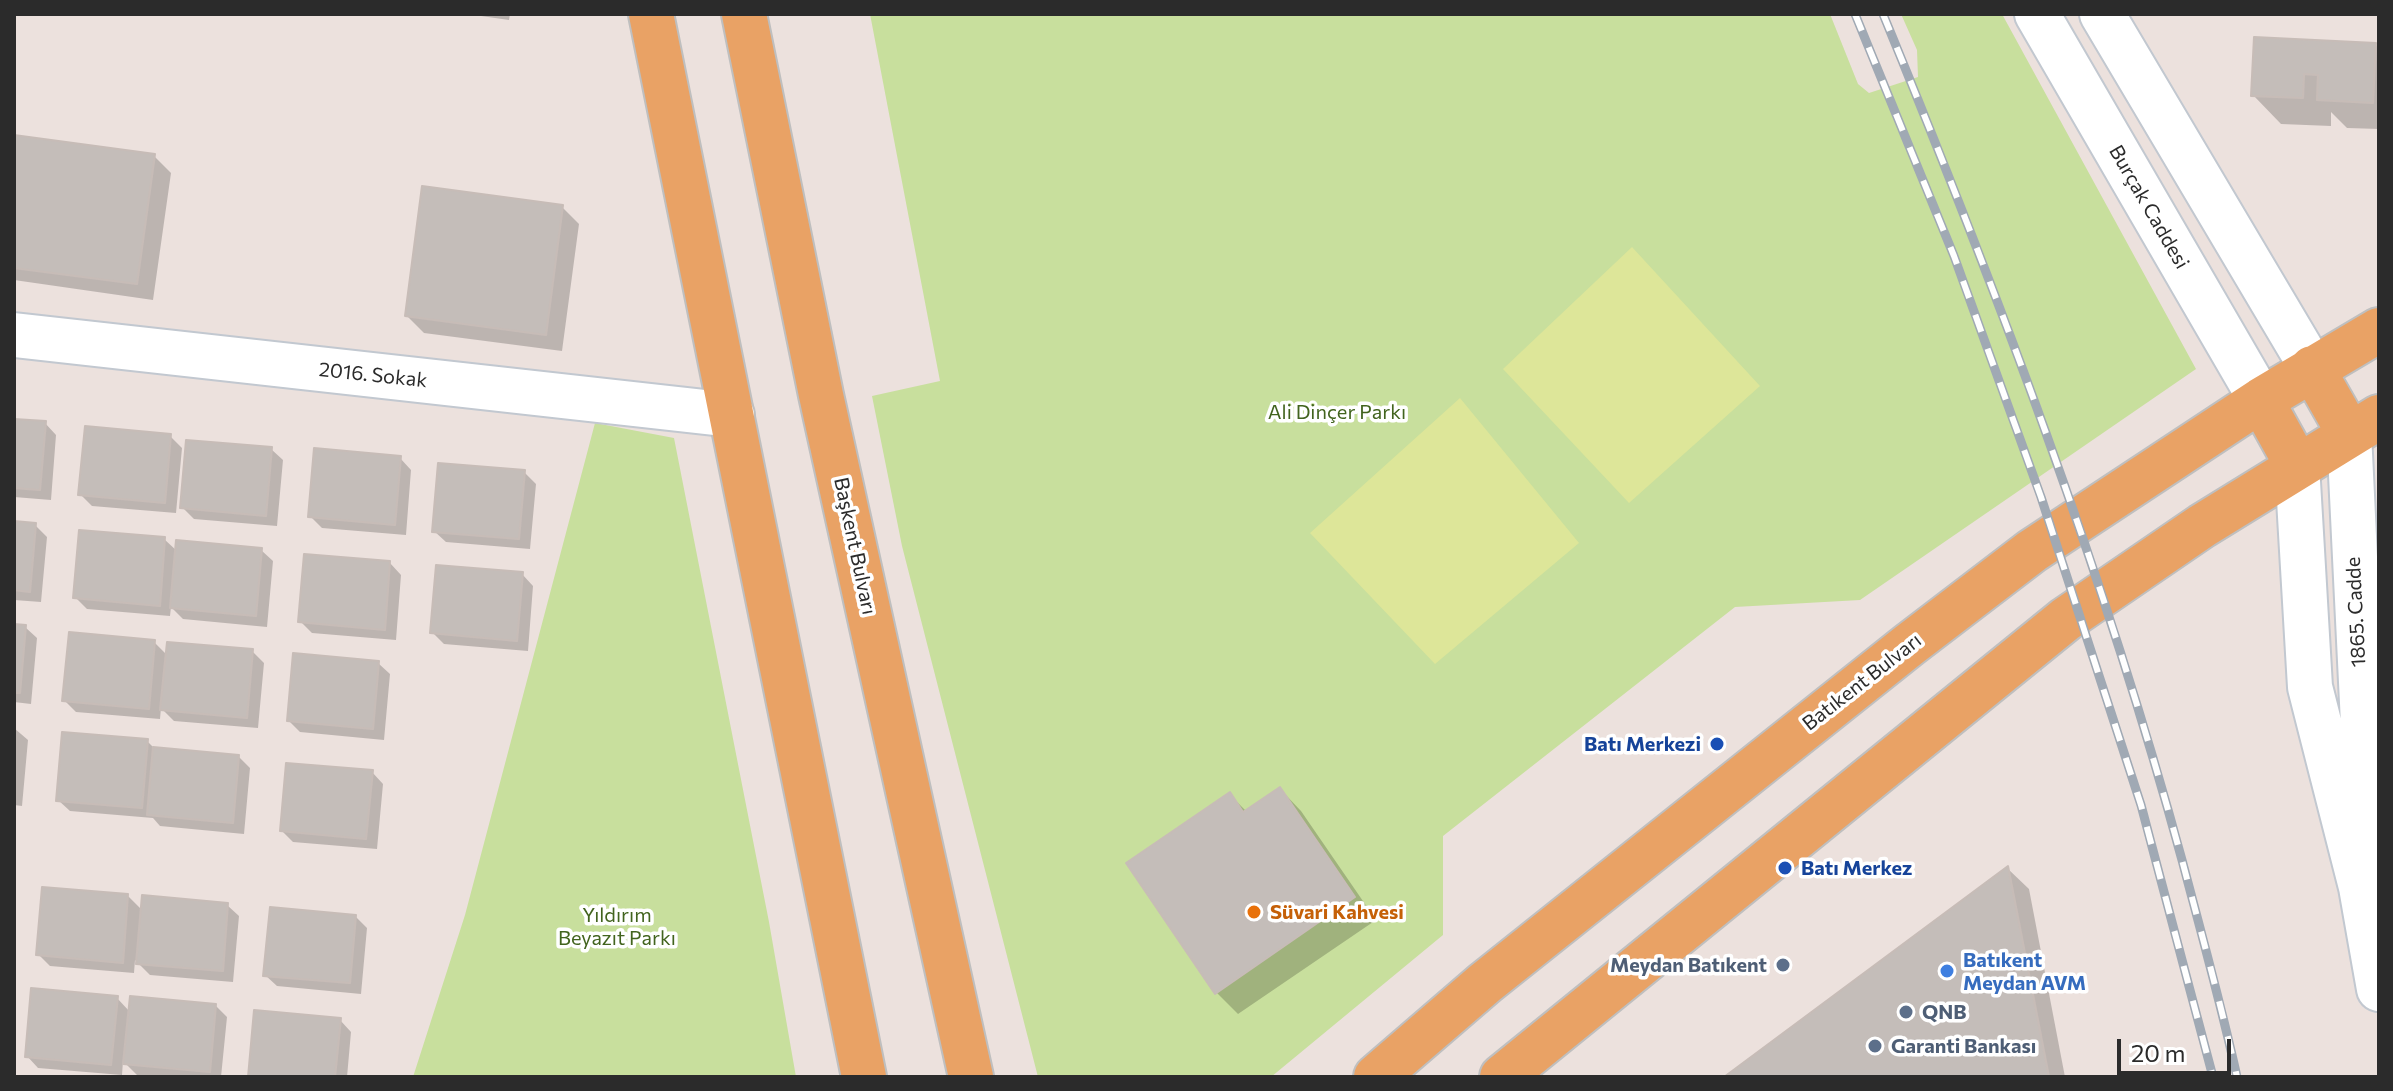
<!DOCTYPE html>
<html>
<head>
<meta charset="utf-8">
<style>
	body { margin:0 }
	#map { position:relative; width:2393px; height:1091px; overflow:hidden; background:#ece1dd; font-family:Commissioner,sans-serif }
	canvas { display:block }
	.frame { position:absolute; inset:0; border:16px solid #2b2b2b; pointer-events:none }
	.scale { position:absolute; left:2117px; top:1039px; width:114px; height:36px; box-sizing:border-box; border:4px solid #2b2b2b; border-top:0; padding-left:10px; font-size:24px; line-height:28px; white-space:nowrap; color:#2b2b2b; -webkit-text-stroke:6px #fff; paint-order:stroke }
</style>
</head>
<body>
<div id="map">
<canvas width="2393" height="1091"></canvas>
<div class="frame"></div>
<div class="scale">20 m</div>
</div>
<script>
const ctx = document.querySelector('canvas').getContext('2d');
ctx.lineJoin = 'round';
function fillPath(path, color) { ctx.fillStyle = color; ctx.fill(path, 'evenodd'); }
function trace(path, color, width, dash) { ctx.strokeStyle = color; ctx.lineWidth = width; ctx.lineCap = dash ? 'butt' : 'round'; ctx.setLineDash(dash || []); ctx.stroke(path); }
function label(font, color, halo, rows, align = 'center') {
  ctx.font = font + ' Commissioner,sans-serif'; ctx.lineWidth = 7; ctx.setLineDash([]); ctx.textBaseline = 'middle'; ctx.strokeStyle = halo; ctx.fillStyle = color; for (const [text, x, y, turn = 0] of rows) {
    ctx.save(); ctx.translate(x, y); ctx.rotate((+turn || 0) * Math.PI / 180); ctx.textAlign = isNaN(turn) ? turn : align; if (halo) ctx.strokeText(text, 0, 0); ctx.fillText(text, 0, 0); ctx.restore();
  }
}
const green = new Path2D(`
	M 870,14 L 1830,14 L 1858,84 L 1869,93 L 1918,77 L 1917,50 L 1901,14 L 2002,14 L 2196,369 L 1860,600 L 1735,607 L 1443,836 L 1443,935 L 1271,1077 L 1038,1077 L 902,546 L 872,396 L 940,381 Z
	M 595,423 L 674,438 L 769,922 L 796,1077 L 413,1077 L 465,915 Z`);
const pitch = new Path2D(`
	M 1632,247 L 1760,386 L 1629,503 L 1503,369 Z
	M 1460,398 L 1579,543 L 1435,664 L 1310,533 Z`);
const shadow = new Path2D(`
	M 467,14 L 510,14 L 509,20 Z
	M 2256,39 L 2376,45 L 2379,49 L 2379,129 L 2347,128 L 2331,112 L 2331,126 L 2281,124 L 2253,95 Z
	M 14,151 L 154,156 L 171,173 L 153,300 L 14,280 Z
	M 562,207 L 579,224 L 562,351 L 424,333 L 407,316 Z
	M 14,421 L 45,423 L 56,435 L 51,500 L 14,497 Z
	M 170,436 L 182,448 L 176,513 L 92,506 L 80,494 Z
	M 271,449 L 283,460 L 277,526 L 194,519 L 182,507 Z
	M 400,458 L 411,470 L 406,535 L 322,528 L 310,516 Z
	M 524,472 L 536,484 L 530,549 L 446,542 L 434,531 Z
	M 14,523 L 35,525 L 47,537 L 41,602 L 14,600 Z
	M 164,539 L 177,551 L 261,550 L 273,561 L 267,627 L 183,619 L 171,607 L 170,616 L 87,609 L 75,597 Z
	M 390,563 L 401,575 L 396,640 L 312,633 L 300,621 Z
	M 522,574 L 533,586 L 528,651 L 444,644 L 433,633 Z
	M 14,626 L 25,627 L 37,638 L 31,704 L 14,702 Z
	M 154,642 L 167,655 L 252,651 L 264,663 L 258,728 L 174,721 L 161,708 L 160,719 L 76,712 L 64,700 Z
	M 378,663 L 390,674 L 384,740 L 300,732 L 289,721 Z
	M 14,728 L 28,740 L 22,806 L 14,805 Z
	M 147,741 L 155,749 L 238,756 L 250,768 L 244,834 L 160,826 L 153,818 L 70,811 L 58,800 Z
	M 372,772 L 383,784 L 377,849 L 293,842 L 282,831 Z
	M 1280,789 L 1301,811 L 1376,920 L 1238,1014 L 1216,992 L 1229,794 L 1247,812 Z
	M 2007,868 L 2029,889 L 2065,1077 L 1727,1077 Z
	M 128,896 L 143,911 L 227,905 L 239,916 L 233,982 L 150,975 L 135,960 L 134,973 L 50,966 L 38,954 Z
	M 355,916 L 367,928 L 361,994 L 277,986 L 265,975 Z
	M 117,998 L 130,1012 L 215,1005 L 227,1017 L 221,1077 L 137,1075 L 123,1061 L 122,1075 L 38,1068 L 27,1056 Z
	M 340,1020 L 351,1032 L 347,1077 L 250,1077 Z`);
const building = new Path2D(`
	M 2254,37 L 2376,43 L 2373,103 L 2317,100 L 2318,75 L 2304,74 L 2303,98 L 2251,96 Z
	M 14,135 L 155,154 L 137,284 L 14,268 Z
	M 422,186 L 563,205 L 546,335 L 405,316 Z
	M 14,419 L 46,421 L 40,490 L 14,488 Z
	M 85,426 L 171,434 L 165,503 L 78,495 Z
	M 186,440 L 272,447 L 266,516 L 180,508 Z
	M 314,448 L 401,456 L 395,525 L 308,517 Z
	M 438,463 L 525,470 L 519,539 L 432,532 Z
	M 14,521 L 36,523 L 30,592 L 14,590 Z
	M 79,530 L 165,537 L 160,606 L 73,598 Z
	M 176,540 L 262,548 L 256,616 L 170,608 Z
	M 304,554 L 390,561 L 385,630 L 298,622 Z
	M 436,565 L 523,572 L 517,641 L 430,633 Z
	M 14,624 L 26,625 L 20,693 L 14,693 Z
	M 69,632 L 155,640 L 149,709 L 62,701 Z
	M 167,642 L 253,649 L 247,718 L 160,710 Z
	M 293,653 L 379,661 L 373,729 L 287,721 Z
	M 62,732 L 148,739 L 142,808 L 56,801 Z
	M 153,747 L 239,755 L 233,823 L 147,815 Z
	M 286,763 L 373,770 L 366,839 L 280,831 Z
	M 1280,787 L 1355,897 L 1215,994 L 1126,863 L 1230,792 L 1243,812 Z
	M 2008,866 L 2049,1077 L 1724,1077 Z
	M 42,887 L 128,894 L 123,963 L 36,955 Z
	M 142,895 L 228,903 L 223,971 L 136,964 Z
	M 270,907 L 356,915 L 350,983 L 263,976 Z
	M 31,988 L 118,996 L 111,1065 L 25,1057 Z
	M 130,996 L 216,1004 L 210,1072 L 123,1064 Z
	M 254,1010 L 341,1018 L 335,1077 L 248,1077 Z`);
const minor = new Path2D(`
	M 2037,14 L 2261,400
	M 2102,14 L 2312,368
	M 14,335 L 732,415
	M 2297,465 L 2310,687 L 2361,887 L 2364,744 L 2349,433
	M 2376,862 L 2361,887 L 2379,989`);
const major = new Path2D(`
	M 651,14 L 864,1077
	M 744,14 L 821,395 L 971,1077
	M 2312,368 L 2349,433
	M 2261,400 L 2297,465
	M 1376,1077 L 1485,983 L 1909,645 L 2032,551 L 2261,400 L 2379,330
	M 1502,1077 L 2066,619 L 2202,526 L 2379,417`);
const rail = new Path2D(`
	M 1855,14 L 1954,256 L 2041,497 L 2141,805 L 2213,1077
	M 1883,14 C 1997,291 2103,570 2182,860 C 2201,932 2221,1004 2237,1077`);
const markers = [
	[1717,744,8,"#1a4fb4"],
	[1785,868,8,"#1a4fb4"],
	[1254,912,8,"#e8710a"],
	[1783,965,8,"#5c6f8a"],
	[1947,971,8,"#3f7fe0"],
	[1906,1012,8,"#5c6f8a"],
	[1875,1046,8,"#5c6f8a"]
];
const streetNames = [
	["Burçak Caddesi",2149,207,60],
	["2016. Sokak",373,375,6],
	["Başkent Bulvarı",855,546,78],
	["1865. Cadde",2356,612,-93],
	["Batıkent Bulvarı",1862,682,-38]
];
const parkNames = [
	["Ali Dinçer Parkı",1337,412],
	["Yıldırım",617,915],
	["Beyazıt Parkı",617,938]
];
const transitNames = [
	["Batı Merkezi",1701,744],
	["Batı Merkez",1801,868,"left"]
];
const foodNames = [
	["Süvari Kahvesi",1270,912]
];
const shopNames = [
	["Batıkent",1963,960],
	["Meydan AVM",1963,983]
];
const serviceNames = [
	["Meydan Batıkent",1767,965,"right"],
	["QNB",1922,1012],
	["Garanti Bankası",1891,1046]
];
fillPath(green, '#c8df9d');
fillPath(pitch, '#dde699');
fillPath(shadow, '#0003');
fillPath(building, '#c4bdb9');
trace(building, '#c7bcb7', 2);
trace(minor, '#c2c8d0', 48);
trace(major, '#bfbfbf', 48);
trace(minor, '#fff', 44);
trace(major, '#e9a265', 44);
trace(rail, '#a0a9b4', 9);
trace(rail, '#fff', 6, [18]);
for (const [x, y, r, color] of markers) { const dot = new Path2D(); dot.arc(x, y, r, 0, 2 * Math.PI); ctx.fillStyle = color; ctx.fill(dot); trace(dot, '#fff', 3); }
label('20px', '#2b2b2b', '#fff', streetNames);
label('20px', '#42641e', '#fff', parkNames);
label('bold 20px', '#164399', '#fff', transitNames, 'right');
label('bold 20px', '#c56008', '#fff', foodNames, 'left');
label('bold 20px', '#366cbe', '#fff', shopNames, 'left');
label('bold 20px', '#4e5e75', '#fff', serviceNames, 'left');
</script>
</body>
</html>
